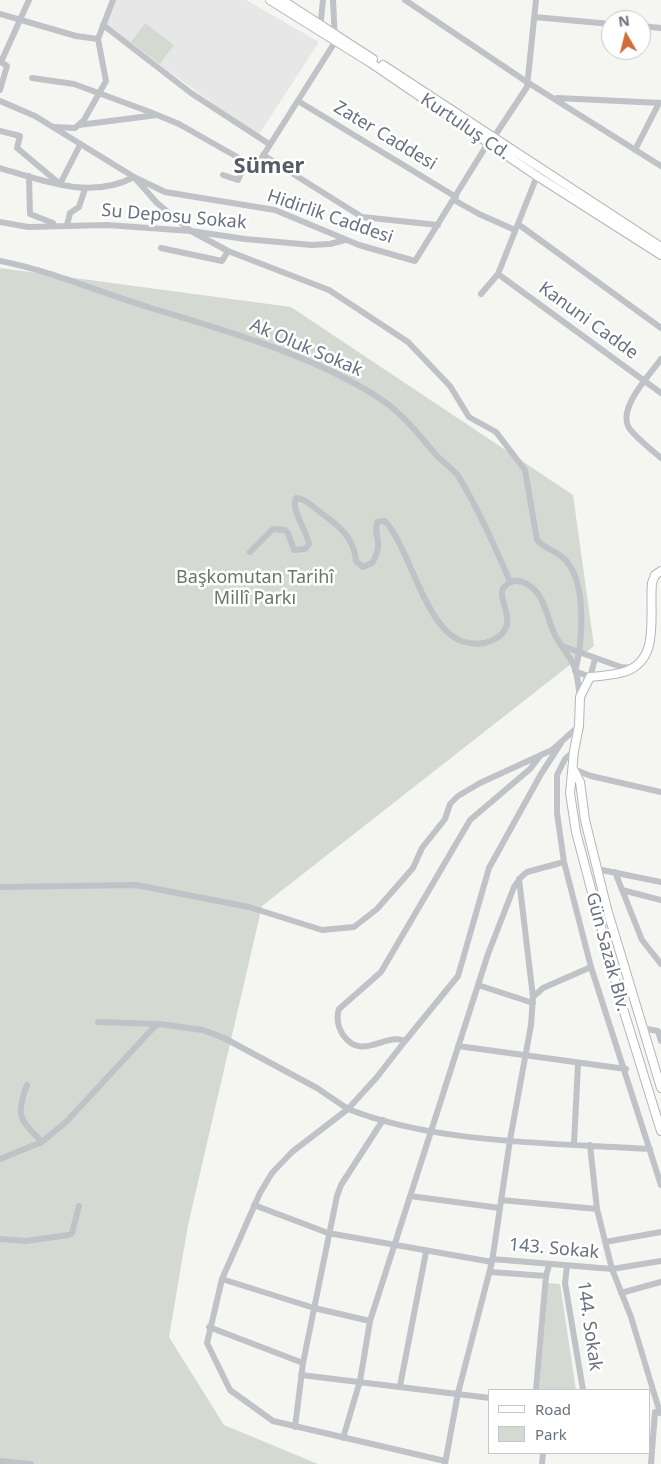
<!DOCTYPE html>
<html>
<head>
<meta charset="utf-8">
<style>
	body { margin:0 }
	#map { position:relative; width:661px; height:1464px; overflow:hidden; background:#f5f5f2; font-family:"Noto Sans",sans-serif }
	canvas { display:block }
	.legend { position:absolute; left:488px; top:1389px; width:162px; height:65px; box-sizing:border-box; background:#fff; border:1px solid #c3c7cc; margin:0; padding:6px 9px; list-style:none; font-size:15px; color:#687280 }
	.legend li { display:flex; align-items:center; gap:10px; height:25px }
	.legend b { width:25px; border:1px solid #c3c7cc }
	.north { position:absolute; left:601px; top:10px; width:50px; height:50px; box-sizing:border-box; background:#fff; border:1px solid #c3c7cc; border-radius:50%; rotate:352deg; font-size:14px; font-weight:700; line-height:20px; text-align:center; color:#687280 }
	.north::after { content:''; display:block; margin:auto; width:18px; height:22px; background:#d06c38; clip-path:polygon(50% 0,100% 100%,50% 72%,0 100%) }
</style>
</head>
<body>
<div id="map">
<canvas width="661" height="1464"></canvas>
<ul class="legend">
<li><b style="height:6px;background:#fff"></b>Road</li>
<li><b style="height:14px;background:#d4dad2"></b>Park</li>
</ul>
<div class="north">N</div>
</div>
<script>
const ctx = document.querySelector('canvas').getContext('2d');
ctx.lineJoin = 'round';
function fillPath(path, color) { ctx.fillStyle = color; ctx.fill(path, 'evenodd'); }
function trace(path, color, width, dash) { ctx.strokeStyle = color; ctx.lineWidth = width; ctx.lineCap = dash ? 'butt' : 'round'; ctx.setLineDash(dash || []); ctx.stroke(path); }
function label(font, color, halo, rows, align = 'center') {
  ctx.font = font + ' "Noto Sans",sans-serif'; ctx.lineWidth = 5; ctx.setLineDash([]); ctx.textBaseline = 'middle'; ctx.strokeStyle = halo; ctx.fillStyle = color; for (const [text, x, y, turn = 0] of rows) {
    ctx.save(); ctx.translate(x, y); ctx.rotate((+turn || 0) * Math.PI / 180); ctx.textAlign = isNaN(turn) ? turn : align; if (halo) ctx.strokeText(text, 0, 0); ctx.fillText(text, 0, 0); ctx.restore();
  }
}
const built = new Path2D(`
	M 115,0 L 246,0 L 319,42 L 258,136 L 105,25 Z`);
const green = new Path2D(`
	M 145,23 L 174,45 L 160,64 L 131,42 Z
	M 0,268 L 291,307 L 573,495 L 594,646 L 262,906 L 188,1225 L 169,1337 L 224,1425 L 318,1464 L 0,1464 Z
	M 548,1283 L 560,1284 L 576,1390 L 539,1390 Z`);
const minor = new Path2D(`
	M 405,0 L 527,82 L 661,166
	M 0,14 L 76,36 L 98,39
	M 534,17 L 611,24
	M 103,25 L 191,93 L 269,144
	M 641,26 L 661,28
	M 320,29 L 323,0
	M 32,78 L 74,84 L 150,112 L 179,124 L 246,162
	M 0,90 L 7,66 L 1,62 L 29,0
	M 557,98 L 661,103
	M 0,101 L 35,116 L 134,177 L 165,192 L 275,210 L 359,245 L 415,261 L 488,143
	M 298,101 L 456,197
	M 79,125 L 157,115
	M 54,127 L 75,128 L 84,120 L 106,81 L 98,39 L 113,0
	M 0,131 L 20,136 L 17,148 L 60,184 L 80,145
	M 494,137 L 527,87 L 536,0
	M 635,150 L 659,103
	M 263,155 L 362,217 L 438,225
	M 0,168 C 43,181 91,200 134,177 L 157,203 L 191,231 L 228,251 L 329,290 L 408,342 L 450,386 L 469,417 L 496,432 L 525,470 L 537,540 C 545,549 554,550 562,557 C 588,577 583,644 575,671 L 590,677 L 595,659
	M 223,175 L 238,180 L 246,162 L 261,159 L 335,42 L 333,0
	M 29,176 L 30,214 L 53,223
	M 454,200 L 479,214 L 515,230
	M 0,222 L 28,227 L 107,225 L 191,231 L 245,239 L 312,245 L 330,244 L 345,240
	M 518,224 L 661,328
	M 67,225 L 70,213 L 79,207 L 85,189
	M 161,248 L 222,261 L 228,251
	M 0,261 C 52,271 101,293 151,308 C 226,331 317,356 382,400 C 403,414 421,437 437,456 C 444,463 453,469 459,477 C 479,511 495,546 510,582
	M 498,274 L 661,393
	M 481,294 L 498,274 L 537,176
	M 661,359 C 650,375 617,408 629,428 C 637,439 651,449 661,458
	M 250,552 L 273,529 L 285,530 L 288,533 L 294,550 L 305,549 L 309,544 C 307,531 290,509 296,498 C 306,499 312,506 320,512 C 339,526 354,537 356,561 L 363,567 L 372,563 C 385,542 373,538 377,522 L 385,521 C 411,550 424,626 461,641 C 471,644 482,645 491,641 C 526,625 492,598 505,586 C 510,581 517,580 523,582 C 546,592 545,615 555,635 C 560,645 568,654 573,664 C 578,673 578,687 580,697
	M 562,646 L 621,667 L 633,668
	M 574,751 L 565,759 L 557,775 L 557,813 L 564,862 L 591,967 L 661,1185
	M 540,756 L 530,769 L 470,820 L 381,972 L 339,1009 C 336,1018 338,1027 343,1035 C 362,1062 385,1032 405,1041 L 458,976 L 489,868 L 541,774 L 561,743
	M 573,769 L 591,776 L 661,792
	M 597,869 L 661,882
	M 615,872 L 642,940 L 661,964
	M 0,887 L 136,885 L 249,907 L 322,930 L 354,927 L 377,909 L 413,868 L 422,848 L 445,819 L 450,804 L 458,796 L 480,783 L 552,750 L 579,726
	M 622,890 L 661,900
	M 478,985 L 533,1003
	M 533,997 L 543,988 L 591,967
	M 98,1022 L 158,1024
	M 642,1028 L 658,1031 L 661,1041
	M 458,1046 L 626,1069
	M 27,1085 C 15,1117 20,1119 42,1142
	M 574,1144 L 578,1064
	M 590,1145 L 597,1209 L 612,1269 L 631,1317 L 660,1413
	M 0,1159 L 42,1142 L 67,1121 L 155,1026 L 159,1024 L 203,1030 L 224,1038 L 317,1088 L 348,1109 L 377,1077 L 405,1041
	M 410,1196 L 500,1208
	M 501,1200 L 597,1209
	M 254,1205 L 328,1233 L 492,1262
	M 0,1239 L 26,1241 L 69,1235 L 72,1233 L 79,1206
	M 605,1242 L 661,1232
	M 492,1259 L 612,1269 L 661,1261
	M 567,1266 L 565,1283 L 583,1390
	M 490,1272 L 546,1276
	M 222,1279 L 314,1308 L 370,1321
	M 621,1293 L 661,1282
	M 209,1327 L 303,1363
	M 301,1375 L 490,1398
	M 400,1386 L 426,1252
	M 536,1390 L 546,1276 L 549,1265
	M 295,1427 L 303,1363 L 337,1196 L 341,1185 L 383,1120
	M 343,1438 L 360,1381 L 370,1321 L 488,954 L 514,887 L 519,880
	M 0,1461 L 31,1464
	M 445,1461 L 273,1421 L 230,1390 L 207,1343 L 222,1279 L 260,1193 L 272,1173 L 292,1152 L 348,1109 C 436,1144 555,1143 650,1149
	M 445,1464 L 458,1393 L 492,1262 L 510,1140 L 531,1025 L 533,997 L 519,879 L 527,872 L 564,862
	M 542,1464 L 543,1453
	M 651,1464 L 655,1412`);
const major = new Path2D(`
	M 270,0 L 371,63 L 537,176 L 661,255
	M 282,0 L 373,59
	M 383,65 L 661,247
	M 661,571 L 655,575 L 652,583 C 649,617 661,660 624,672 C 613,675 601,676 590,677 L 580,697 L 579,726 L 574,751 L 570,793 L 576,832 L 621,1002 L 661,1131
	M 573,769 L 580,782 L 585,820 L 607,909 L 661,1088`);
const streetNames = [
	["Kurtuluş Cd.",465,127,34],
	["Zater Caddesi",385,136,31],
	["Su Deposu Sokak",174,217,5],
	["Hidirlik Caddesi",330,217,19],
	["Kanuni Cadde",588,321,36],
	["Ak Oluk Sokak",306,348,23],
	["Gün Sazak Blv.",607,952,75],
	["143. Sokak",554,1249,5],
	["144. Sokak",589,1326,82]
];
const parkNames = [
	["Başkomutan Tarihî",255,578],
	["Millî Parkı",255,599]
];
const districtNames = [
	["Sümer",269,167]
];
fillPath(built, '#e6e7e6');
fillPath(green, '#d4dad2');
trace(major, '#b3b6ba', 10);
trace(minor, '#bfc2c6', 6);
trace(major, '#fff', 8);
label('18px', '#687280', '#fff', streetNames);
label('18px', '#677866', '#fff', parkNames);
label('bold 22px', '#555c66', '#fff', districtNames);
</script>
</body>
</html>
